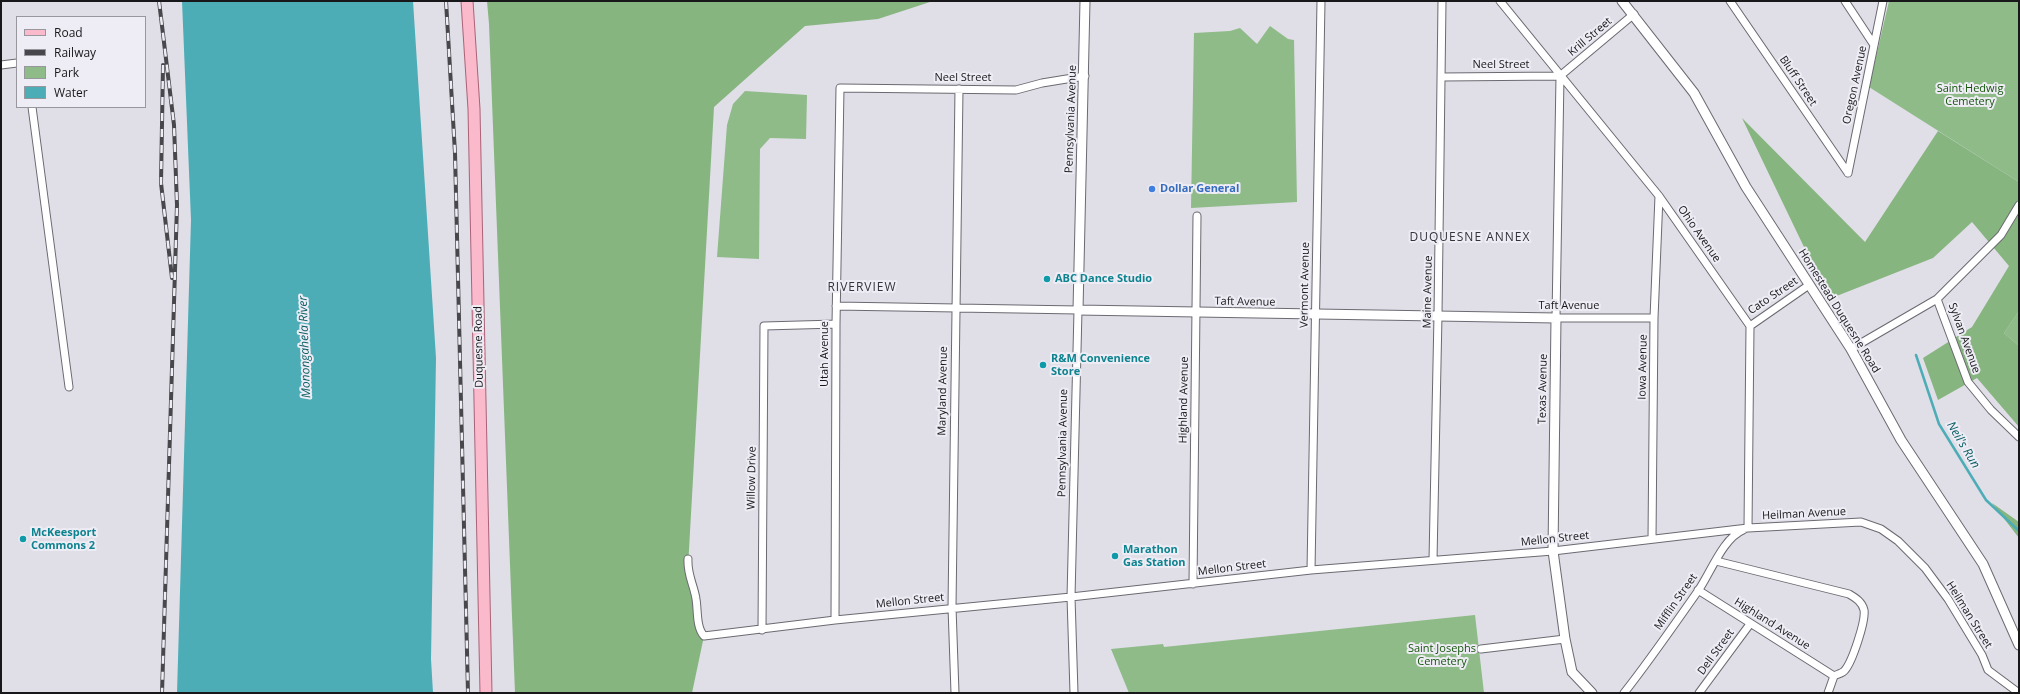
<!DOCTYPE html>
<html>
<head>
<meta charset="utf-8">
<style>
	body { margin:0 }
	#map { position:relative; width:2020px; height:694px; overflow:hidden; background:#e0dee7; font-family:"Open Sans",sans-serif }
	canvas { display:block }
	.frame { position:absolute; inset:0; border:2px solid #18181b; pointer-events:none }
	.legend { position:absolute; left:16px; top:16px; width:130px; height:92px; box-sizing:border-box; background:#eeecf4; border:1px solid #98979d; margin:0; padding:5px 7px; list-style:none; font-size:12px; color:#18181b }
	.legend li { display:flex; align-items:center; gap:8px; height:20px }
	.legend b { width:20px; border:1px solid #98979d }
</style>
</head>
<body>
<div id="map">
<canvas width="2020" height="694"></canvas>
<div class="frame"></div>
<ul class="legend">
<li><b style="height:5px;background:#fbbacb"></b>Road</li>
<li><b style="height:5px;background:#48474c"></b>Railway</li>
<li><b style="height:11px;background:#8ebb88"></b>Park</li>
<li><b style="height:11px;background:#4cadb6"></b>Water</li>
</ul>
</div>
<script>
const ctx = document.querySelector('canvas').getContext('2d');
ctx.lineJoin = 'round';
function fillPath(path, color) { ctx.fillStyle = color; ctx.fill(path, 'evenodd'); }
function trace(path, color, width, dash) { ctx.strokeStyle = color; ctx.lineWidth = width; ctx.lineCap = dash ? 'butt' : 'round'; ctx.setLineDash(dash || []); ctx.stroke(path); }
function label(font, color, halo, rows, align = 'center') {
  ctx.font = font + ' "Open Sans",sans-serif'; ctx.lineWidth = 4; ctx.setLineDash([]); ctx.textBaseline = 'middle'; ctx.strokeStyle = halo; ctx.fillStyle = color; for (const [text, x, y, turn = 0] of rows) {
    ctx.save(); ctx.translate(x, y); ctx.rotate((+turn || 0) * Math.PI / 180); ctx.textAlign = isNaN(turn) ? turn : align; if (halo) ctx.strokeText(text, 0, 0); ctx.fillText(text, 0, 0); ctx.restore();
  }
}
const green = new Path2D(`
	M 1889,1 L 2019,1 L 2019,182 L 1869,87 Z
	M 1270,26 L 1288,39 L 1294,40 L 1297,202 L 1191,208 L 1194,33 L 1230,31 L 1240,28 L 1257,44 Z
	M 745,91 L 807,95 L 806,139 L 770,138 L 760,149 L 759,259 L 717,257 L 727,125 L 733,104 Z
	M 2019,311 L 2019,346 L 2004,333 Z
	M 1475,615 L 1484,693 L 1129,693 L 1111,649 L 1163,644 L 1164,647 Z`);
const forest = new Path2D(`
	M 487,1 L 933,1 L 878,19 L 805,26 L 714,107 L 688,567 L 704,636 L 692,693 L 515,693 L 489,24 Z
	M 1742,118 L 1865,242 L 1938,131 L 2019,182 L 2019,311 L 2004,333 L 2019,346 L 2019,427 L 1977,378 L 1938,400 L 1923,358 L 1972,327 L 2009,266 L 1972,222 L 1933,258 L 1829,299 Z
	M 1992,503 L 2019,522 L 2019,538 Z`);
const water = new Path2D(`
	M 182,1 L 413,1 L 436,358 L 431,659 L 433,693 L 177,693 L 191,220 Z`);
const stream = new Path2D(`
	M 1916,355 L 1939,424 L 1986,500 L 2019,531`);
const minor = new Path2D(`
	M 1500,1 L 1659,196 L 1750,326 L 1748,528
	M 1730,1 L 1848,173
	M 1845,1 L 1874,45
	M 1,65 L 17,63
	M 1560,76 L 1556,318 L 1654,318
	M 1560,76 L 1634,14
	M 1442,77 L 1560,76
	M 32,107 L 69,387
	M 1848,173 L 1883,1
	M 1937,299 L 1968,382 L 1991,410 L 2019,437
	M 836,306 L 1078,310 L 1071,597 L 1074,693
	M 1750,326 L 1809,285
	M 1851,349 L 1937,299 L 2001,235 L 2019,205
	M 1652,539 L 1654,318 L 1659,196
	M 688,559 C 687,575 694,585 696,599 C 698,611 696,627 704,636 L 835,620 L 1071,597 L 1311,570 L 1553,551 L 1748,528 L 1861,522 L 1881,529 L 1898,541 L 1925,568 L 1948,599 L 1982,655 L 1988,670 L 2019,693
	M 1433,560 L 1438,315 L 1442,1
	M 1716,561 L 1849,594 C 1856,598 1862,602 1864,610 C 1866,621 1852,662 1845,670 C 1843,673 1838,674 1834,676
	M 1311,570 L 1321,1
	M 1193,584 L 1197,216
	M 1698,590 L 1834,676
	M 835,620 L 836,324 L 840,88 L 1016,90 L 1042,83 L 1085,76
	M 762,630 L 764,326 L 836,324
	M 1481,649 L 1565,639
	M 955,693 L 952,607 L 959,89
	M 1624,693 C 1650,660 1674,625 1698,591 C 1710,574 1723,538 1743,530
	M 1699,693 L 1750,624
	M 1828,693 L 1834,676`);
const tertiary = new Path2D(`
	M 1085,1 L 1078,310 L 1556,318 L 1553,551 L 1565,639 L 1572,672 L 1592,693
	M 1622,1 L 1694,93 L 1746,187 L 1851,349 L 1901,440 L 1983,564 L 2019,645`);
const primary = new Path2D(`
	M 467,1 L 474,109 L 486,693`);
const rail = new Path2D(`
	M 159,1 L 174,125 L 177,205 L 162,693
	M 446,1 L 455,153 L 468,693
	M 163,65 L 161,183 L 172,278`);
const markers = [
	[1152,189,4,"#3f7fe0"],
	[1047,279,4,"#0f9aa8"],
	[1043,365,4,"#0f9aa8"],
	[23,539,4,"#0f9aa8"],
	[1115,556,4,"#0f9aa8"]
];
const streetNames = [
	["Krill Street",1590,37,-40],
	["Neel Street",1501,65],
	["Neel Street",963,78],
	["Bluff Street",1798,81,56],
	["Oregon Avenue",1855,85,-78],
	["Pennsylvania Avenue",1071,119,-88],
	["Ohio Avenue",1699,234,55],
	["Vermont Avenue",1305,285,-89],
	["Maine Avenue",1428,292,-89],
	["Cato Street",1773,296,-34],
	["Taft Avenue",1245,302,1],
	["Taft Avenue",1569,306],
	["Homestead Duquesne Road",1839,311,58],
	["Sylvan Avenue",1964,338,70],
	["Duquesne Road",479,347,-91],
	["Utah Avenue",825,354,-90],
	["Iowa Avenue",1643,367,-89],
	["Texas Avenue",1543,389,-89],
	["Maryland Avenue",943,391,-89],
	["Highland Avenue",1184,400,-89],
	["Pennsylvania Avenue",1063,443,-89],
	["Willow Drive",752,478,-89],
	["Heilman Avenue",1804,514,-3],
	["Mellon Street",1555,539,-6],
	["Mellon Street",1232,568,-7],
	["Mellon Street",910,601,-6],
	["Mifflin Street",1676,602,-55],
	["Heilman Street",1969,615,58],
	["Highland Avenue",1772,624,32],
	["Dell Street",1716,652,-54]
];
const parkNames = [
	["Saint Hedwig",1970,89],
	["Cemetery",1970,102],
	["Saint Josephs",1442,649],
	["Cemetery",1442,662]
];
const shopNames = [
	["Dollar General",1160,189]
];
const cultureNames = [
	["ABC Dance Studio",1055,279],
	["R&M Convenience",1051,359],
	["Store",1051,372],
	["McKeesport",31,533],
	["Commons 2",31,546],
	["Marathon",1123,550],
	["Gas Station",1123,563]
];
const neighbourhoodNames = [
	["DUQUESNE ANNEX",1470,238],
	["RIVERVIEW",862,288]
];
const waterNames = [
	["Monongahela River",305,347,-92],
	["Neil's Run",1963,445,59]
];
fillPath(green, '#8ebb88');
fillPath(forest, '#86b57f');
fillPath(water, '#4cadb6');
trace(stream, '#4cadb6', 2.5);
trace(minor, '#6b6a71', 9);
trace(tertiary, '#6b6a71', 11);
trace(primary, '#aa6377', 13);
trace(minor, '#fff', 7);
trace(tertiary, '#fff', 9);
trace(primary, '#fbbacb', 11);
trace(rail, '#48474c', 4);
trace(rail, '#eeecf4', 2.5, [8]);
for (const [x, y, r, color] of markers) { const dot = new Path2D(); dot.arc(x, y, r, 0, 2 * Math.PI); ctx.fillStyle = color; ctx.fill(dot); trace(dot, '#eeecf4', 1.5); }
label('11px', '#18181b', '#eeecf4', streetNames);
label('11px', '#15550c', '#eeecf4', parkNames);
label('bold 11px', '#366cbe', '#eeecf4', shopNames, 'left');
label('bold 11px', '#0d838f', '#eeecf4', cultureNames, 'left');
ctx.letterSpacing = '1px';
label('12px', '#343239', '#eeecf4', neighbourhoodNames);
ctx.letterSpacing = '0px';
label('italic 12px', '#0b6066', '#eeecf4', waterNames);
</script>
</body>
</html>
